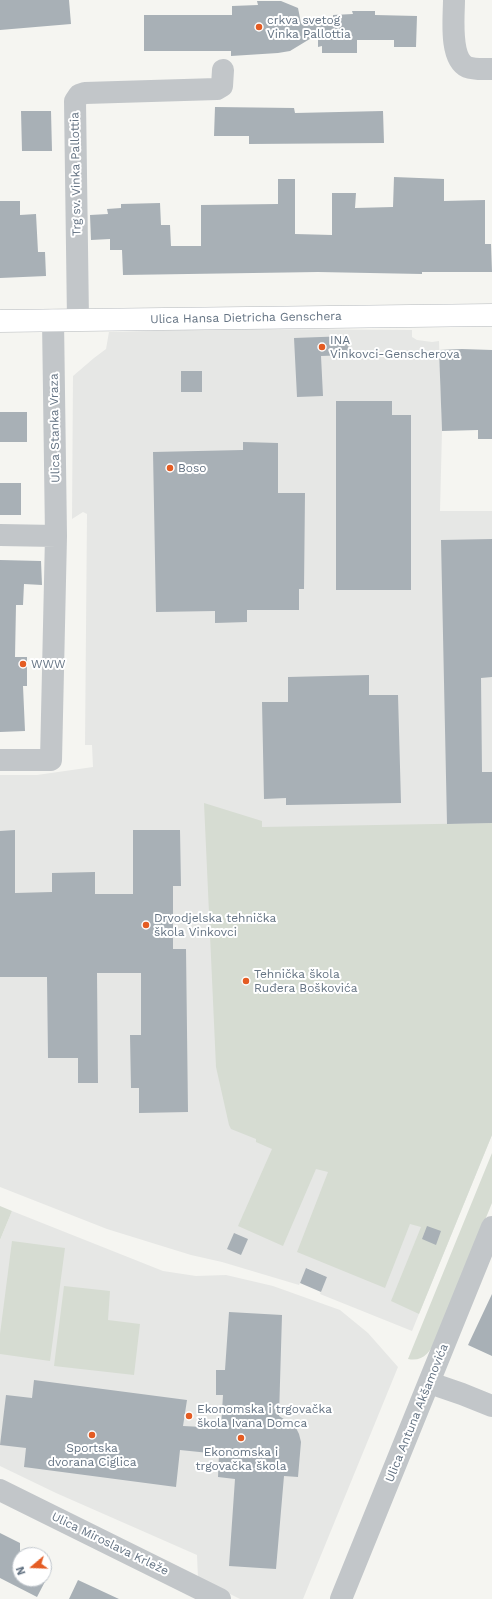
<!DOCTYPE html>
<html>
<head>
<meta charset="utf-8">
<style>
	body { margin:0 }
	#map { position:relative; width:492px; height:1599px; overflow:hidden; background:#f5f5f1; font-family:"Work Sans",sans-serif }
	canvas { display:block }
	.north { position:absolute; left:12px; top:1547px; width:40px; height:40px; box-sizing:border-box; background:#fff; border:1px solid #c1c7cd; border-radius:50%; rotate:251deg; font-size:11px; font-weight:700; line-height:16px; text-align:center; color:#647383 }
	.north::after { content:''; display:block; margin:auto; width:14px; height:18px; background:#e45c23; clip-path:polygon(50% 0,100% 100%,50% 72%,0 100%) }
</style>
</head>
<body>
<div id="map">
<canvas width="492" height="1599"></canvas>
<div class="north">N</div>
</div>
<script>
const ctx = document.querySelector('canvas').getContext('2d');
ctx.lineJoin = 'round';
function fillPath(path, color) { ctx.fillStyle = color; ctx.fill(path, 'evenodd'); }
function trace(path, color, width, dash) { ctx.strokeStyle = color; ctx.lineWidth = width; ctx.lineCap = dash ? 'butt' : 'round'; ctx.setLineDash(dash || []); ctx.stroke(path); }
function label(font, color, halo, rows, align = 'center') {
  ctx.font = font + ' "Work Sans",sans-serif'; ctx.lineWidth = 4; ctx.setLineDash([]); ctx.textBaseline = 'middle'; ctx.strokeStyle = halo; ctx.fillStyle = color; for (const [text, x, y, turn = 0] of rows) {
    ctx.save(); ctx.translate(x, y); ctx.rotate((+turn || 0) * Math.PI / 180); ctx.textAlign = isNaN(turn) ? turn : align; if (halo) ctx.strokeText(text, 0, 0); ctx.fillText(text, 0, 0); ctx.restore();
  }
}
const built = new Path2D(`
	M 222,329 L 412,330 L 412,337 L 417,340 L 432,342 L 439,341 L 442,431 L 440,511 L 492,511 L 492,1135 L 412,1331 L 320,1294 L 327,1277 L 307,1268 L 299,1285 L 222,1262 L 191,1255 L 107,1229 L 0,1187 L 0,775 L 37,775 L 93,767 L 92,745 L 85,745 L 87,514 L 83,512 L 72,519 L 73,376 L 94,358 L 106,349 L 109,332 Z
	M 12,1211 L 163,1271 L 196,1276 L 226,1275 L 273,1286 L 340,1310 L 368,1333 L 398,1367 L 303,1599 L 240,1599 L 198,1578 L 197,1555 L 56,1493 L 0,1466 L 0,1240 Z`);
const green = new Path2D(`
	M 204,803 L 262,821 L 262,827 L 492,823 L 492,1135 L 419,1314 L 391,1301 L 421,1227 L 410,1224 L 385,1288 L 297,1252 L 328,1172 L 316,1169 L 283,1246 L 238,1226 L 272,1149 L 256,1142 L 256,1139 L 231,1129 L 229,1125 L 216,1067 Z
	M 492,1153 L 492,1203 L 436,1340 C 430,1352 423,1362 408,1359 Z
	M 0,1206 L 12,1211 L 0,1240 Z
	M 12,1241 L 65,1248 L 50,1361 L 0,1354 L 0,1334 Z
	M 64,1286 L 110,1291 L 108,1320 L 140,1324 L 134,1375 L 54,1366 Z`);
const building = new Path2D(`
	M 0,0 L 69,0 L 71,24 L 0,30 Z
	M 257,1 L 281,1 L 298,8 L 301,23 L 333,22 L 333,15 L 353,14 L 352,11 L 375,11 L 375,15 L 417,16 L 416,47 L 394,47 L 394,40 L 357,40 L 357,53 L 322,53 L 322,46 L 318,47 L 318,34 L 290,51 L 278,53 L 231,56 L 231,51 L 144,51 L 144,15 L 232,15 L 232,6 L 258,5 Z
	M 215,107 L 294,108 L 295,113 L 383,111 L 384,143 L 249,144 L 249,136 L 214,136 Z
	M 21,111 L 51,111 L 52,151 L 22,151 Z
	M 394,177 L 444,179 L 444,201 L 485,200 L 485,244 L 491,244 L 492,272 L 422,272 L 422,274 L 318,272 L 123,275 L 122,250 L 110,250 L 110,239 L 91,240 L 90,215 L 108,214 L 107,209 L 121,208 L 121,204 L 160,203 L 161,225 L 170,225 L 171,246 L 201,246 L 201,205 L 278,204 L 278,179 L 295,179 L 295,234 L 332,235 L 332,193 L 356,193 L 355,208 L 393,207 Z
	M 0,201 L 20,201 L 20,215 L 36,214 L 38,252 L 45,252 L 46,276 L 0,278 Z
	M 348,336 L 349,355 L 321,356 L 323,396 L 297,397 L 294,338 Z
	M 462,349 L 492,350 L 492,439 L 478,439 L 478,430 L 442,431 L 439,350 Z
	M 181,371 L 202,371 L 202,392 L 181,392 Z
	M 336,401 L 392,401 L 392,415 L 411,415 L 411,590 L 336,590 Z
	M 0,412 L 27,412 L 27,442 L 0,442 Z
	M 243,442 L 278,443 L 278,493 L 305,493 L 304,589 L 299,589 L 299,610 L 247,610 L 247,622 L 215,623 L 215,611 L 156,612 L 153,452 L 243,450 Z
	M 0,483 L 21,483 L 21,515 L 0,515 Z
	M 492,539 L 492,677 L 481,678 L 482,772 L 492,772 L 492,823 L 447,824 L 441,540 Z
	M 0,560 L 41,561 L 42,585 L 24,584 L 23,605 L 16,605 L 15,657 L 27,657 L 27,686 L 23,686 L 25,731 L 0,732 Z
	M 369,675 L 369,695 L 398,695 L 401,803 L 286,805 L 286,798 L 264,799 L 262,702 L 288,702 L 288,677 Z
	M 15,830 L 15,893 L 52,892 L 52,873 L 95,872 L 95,894 L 133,894 L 133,830 L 180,830 L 181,886 L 173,886 L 173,949 L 186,949 L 188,1112 L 139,1113 L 139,1088 L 131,1088 L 130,1035 L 141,1035 L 141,973 L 97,973 L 98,1083 L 78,1083 L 78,1058 L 48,1058 L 47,977 L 0,977 L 0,831 Z
	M 427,1226 L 441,1231 L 436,1245 L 422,1239 Z
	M 234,1233 L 248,1239 L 241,1255 L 227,1249 Z
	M 306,1268 L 327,1277 L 321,1292 L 300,1283 Z
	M 492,1294 L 492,1356 L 468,1345 Z
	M 229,1312 L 282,1315 L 279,1416 L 295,1426 L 299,1434 L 301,1442 L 298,1477 L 284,1476 L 276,1569 L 229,1566 L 235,1479 L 218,1477 L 219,1454 L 180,1450 L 176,1487 L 24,1467 L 26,1448 L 0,1445 L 6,1395 L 32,1398 L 34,1380 L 187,1400 L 183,1426 L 221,1428 L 223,1395 L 216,1395 L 216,1370 L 225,1370 Z
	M 0,1533 L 20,1543 L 20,1552 L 26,1555 L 20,1555 L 20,1579 L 44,1579 L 44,1564 L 52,1568 L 37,1597 L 0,1578 Z
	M 78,1580 L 119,1599 L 69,1599 Z`);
const minor = new Path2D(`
	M 454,0 C 454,17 449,58 467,67 C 475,70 484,69 492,69
	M 78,320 L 75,101 L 79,95 L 85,93 L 217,89 L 222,86 L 223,70
	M 0,535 L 56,536
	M 0,760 L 51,760 L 56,536 L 53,320
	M 430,1383 L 462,1394 L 492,1406
	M 0,1490 L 220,1599
	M 341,1599 L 492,1227`);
const major = new Path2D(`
	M 0,321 L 492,315`);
const markers = [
	[259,27,4,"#e45c23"],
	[322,347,4,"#e45c23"],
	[170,468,4,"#e45c23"],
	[23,664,4,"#e45c23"],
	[146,925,4,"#e45c23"],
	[246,981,4,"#e45c23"],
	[189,1416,4,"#e45c23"],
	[92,1435,4,"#e45c23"],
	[241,1438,4,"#e45c23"]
];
const poiNames = [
	["crkva svetog",267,20],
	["Vinka Pallottia",267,34],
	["INA",330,340],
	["Vinkovci-Genscherova",330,354],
	["Boso",178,468],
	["WWW",31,664],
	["Drvodjelska tehnička",154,918],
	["škola Vinkovci",154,932],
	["Tehnička škola",254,974],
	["Ruđera Boškovića",254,988],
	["Ekonomska i trgovačka",197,1409],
	["škola Ivana Domca",197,1423],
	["Sportska",92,1448,"center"],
	["dvorana Ciglica",92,1462,"center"],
	["Ekonomska i",241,1452,"center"],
	["trgovačka škola",241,1466,"center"]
];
const streetNames = [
	["Trg sv. Vinka Pallottia",76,174,-91],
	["Ulica Hansa Dietricha Genschera",246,318,-1],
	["Ulica Stanka Vraza",55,428,-91],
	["Ulica Antuna Akšamovića",417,1413,-68],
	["Ulica Miroslava Krleže",110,1544,26]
];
fillPath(built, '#e6e7e5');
fillPath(green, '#d6dcd2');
fillPath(building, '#a8b0b6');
trace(major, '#b5b9bd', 23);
trace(minor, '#c2c6c9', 22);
trace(major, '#fff', 22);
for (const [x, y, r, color] of markers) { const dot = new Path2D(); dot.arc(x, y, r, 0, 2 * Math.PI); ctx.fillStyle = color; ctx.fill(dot); trace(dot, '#fff', 1.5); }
label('12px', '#647383', '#fff', poiNames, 'left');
label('12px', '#647383', '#fff', streetNames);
</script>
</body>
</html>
